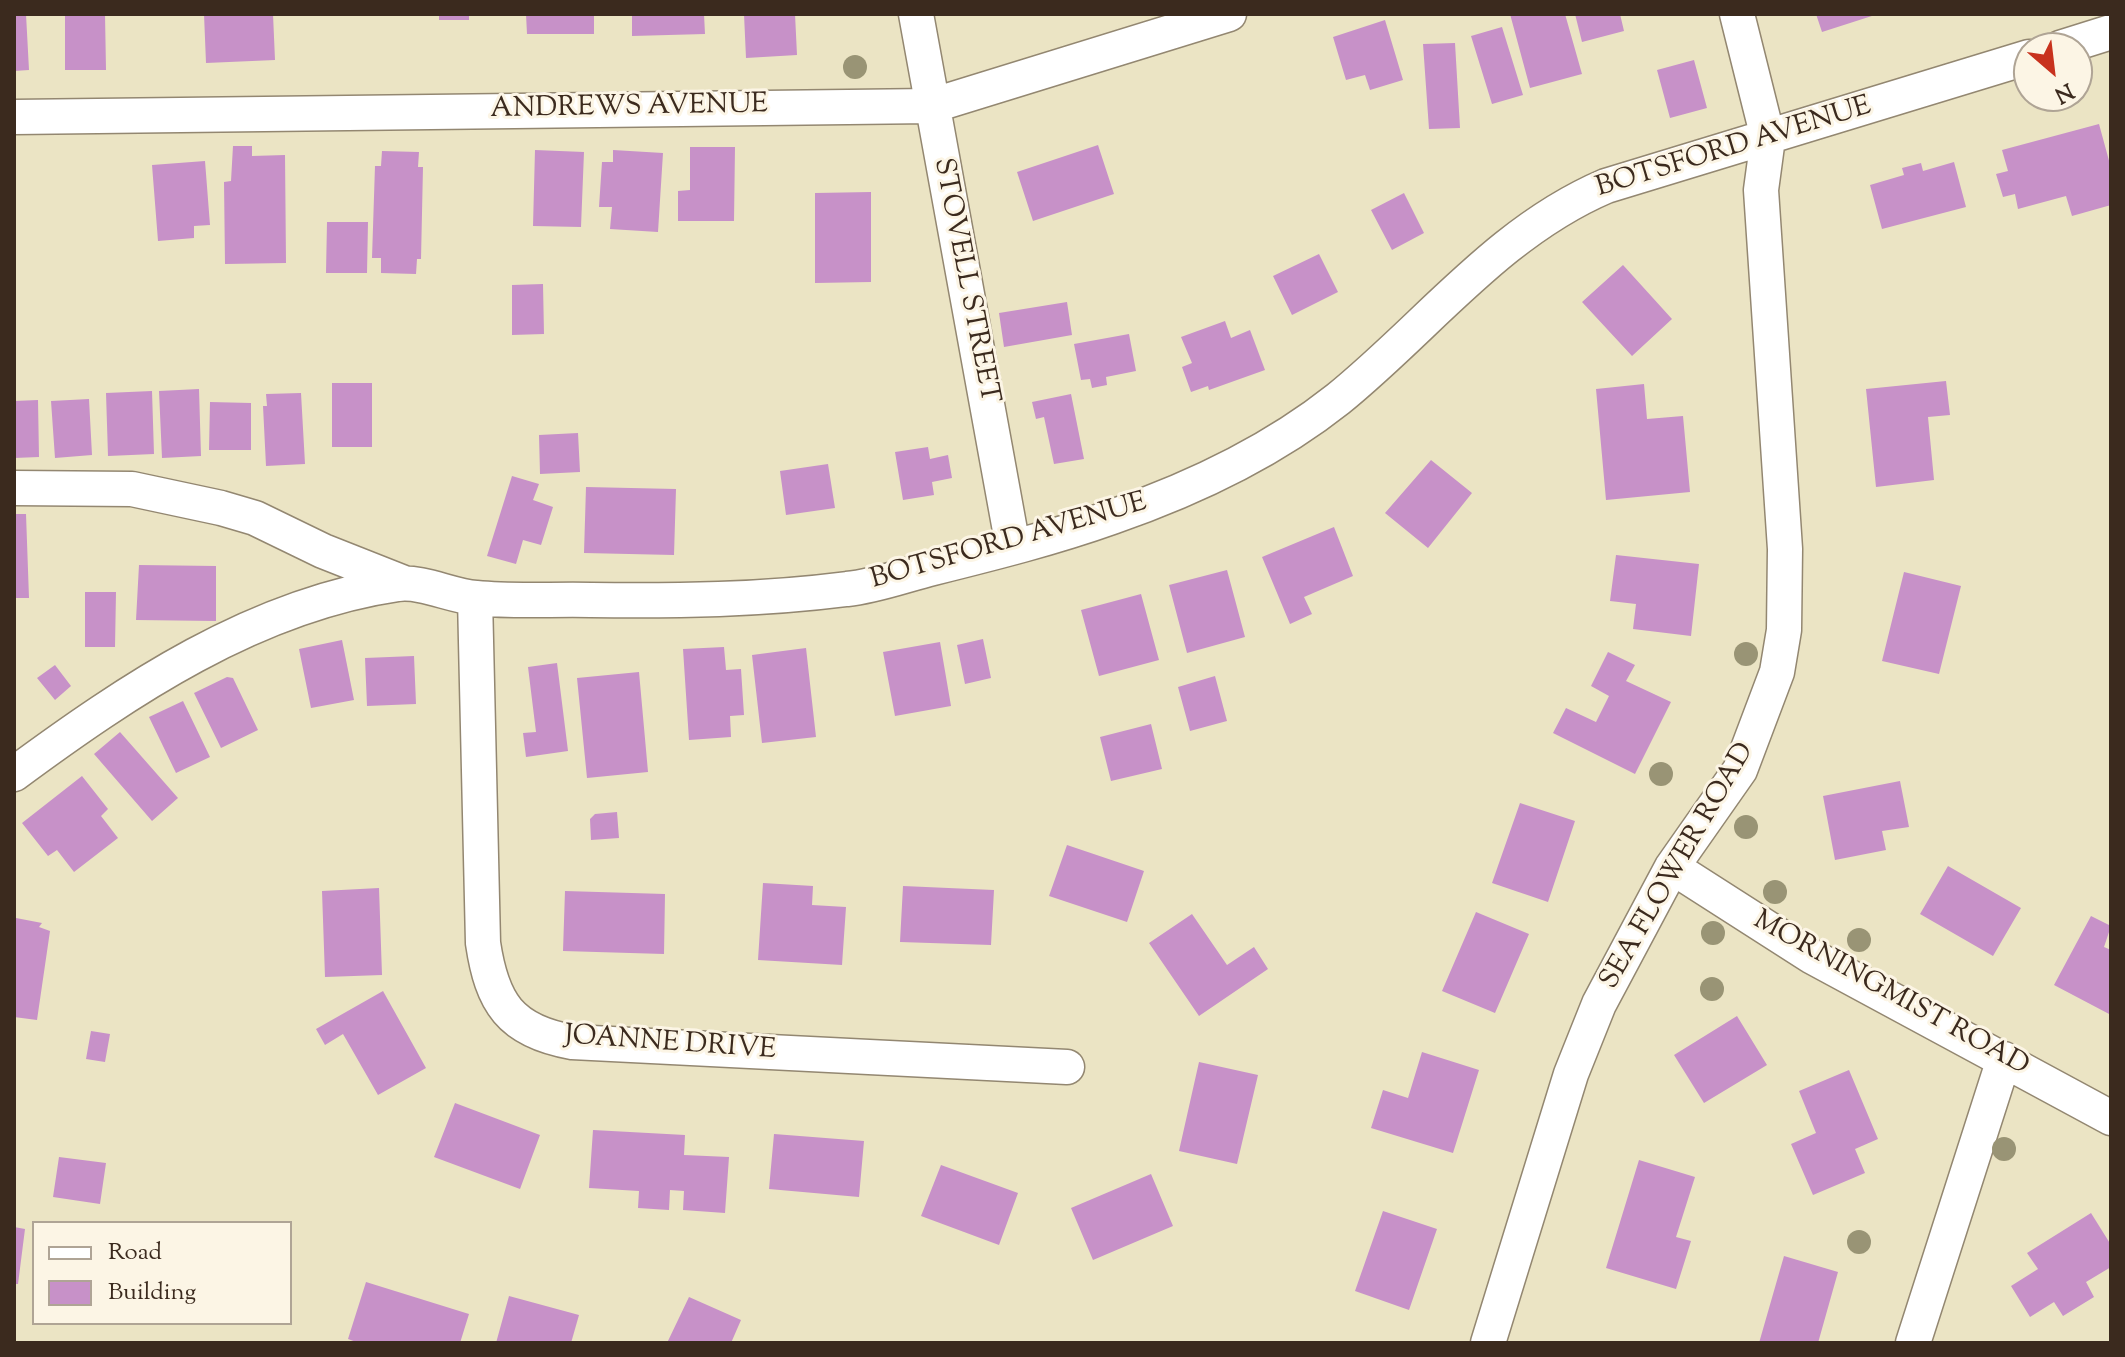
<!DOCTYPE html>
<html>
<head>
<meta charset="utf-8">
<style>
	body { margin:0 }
	#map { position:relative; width:2125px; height:1357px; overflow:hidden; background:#ebe4c4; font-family:"Sorts Mill Goudy",serif }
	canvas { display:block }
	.frame { position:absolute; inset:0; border:16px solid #3b2a1e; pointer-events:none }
	.legend { position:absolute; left:32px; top:1221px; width:260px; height:104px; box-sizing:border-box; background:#fcf5e5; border:2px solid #afa495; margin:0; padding:10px 14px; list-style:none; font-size:24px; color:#3b2a1e }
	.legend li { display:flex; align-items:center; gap:16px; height:40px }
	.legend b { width:40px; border:2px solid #afa495 }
	.north { position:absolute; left:2013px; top:32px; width:80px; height:80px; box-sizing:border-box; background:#fcf5e5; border:2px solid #afa495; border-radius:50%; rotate:152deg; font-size:22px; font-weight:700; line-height:32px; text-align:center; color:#3b2a1e }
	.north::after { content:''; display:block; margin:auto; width:28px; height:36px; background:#c8321e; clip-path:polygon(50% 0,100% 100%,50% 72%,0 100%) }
</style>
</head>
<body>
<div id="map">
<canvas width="2125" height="1357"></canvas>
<div class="frame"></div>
<ul class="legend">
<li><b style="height:10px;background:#fff"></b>Road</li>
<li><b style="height:22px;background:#c791c8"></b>Building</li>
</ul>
<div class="north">N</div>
</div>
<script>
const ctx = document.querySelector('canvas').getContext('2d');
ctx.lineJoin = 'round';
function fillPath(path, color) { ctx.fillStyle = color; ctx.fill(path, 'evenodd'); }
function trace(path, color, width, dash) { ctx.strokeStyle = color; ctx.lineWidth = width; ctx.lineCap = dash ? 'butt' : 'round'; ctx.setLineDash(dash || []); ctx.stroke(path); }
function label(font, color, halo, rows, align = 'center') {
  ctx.font = font + ' "Sorts Mill Goudy",serif'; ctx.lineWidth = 6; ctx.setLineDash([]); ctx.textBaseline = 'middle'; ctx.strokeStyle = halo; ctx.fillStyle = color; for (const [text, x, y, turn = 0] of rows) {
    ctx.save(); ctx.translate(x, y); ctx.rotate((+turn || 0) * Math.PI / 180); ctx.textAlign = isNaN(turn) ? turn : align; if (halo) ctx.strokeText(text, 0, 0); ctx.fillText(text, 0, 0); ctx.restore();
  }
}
const building = new Path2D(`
	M 14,14 L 26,14 L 29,70 L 14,71 Z
	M 65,14 L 105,14 L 106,70 L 65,70 Z
	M 204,14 L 273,14 L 275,60 L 206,63 Z
	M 439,14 L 469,14 L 469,20 L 439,20 Z
	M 526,14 L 594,14 L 594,34 L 527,34 Z
	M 632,14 L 704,14 L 705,34 L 632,36 Z
	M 744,14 L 795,14 L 797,55 L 746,58 Z
	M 1510,14 L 1565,14 L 1582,74 L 1530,88 Z
	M 1575,14 L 1620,14 L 1624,31 L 1582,42 Z
	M 1816,14 L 1875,14 L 1875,15 L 1822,32 Z
	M 1385,20 L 1403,80 L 1370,90 L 1365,75 L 1346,80 L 1333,37 Z
	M 1502,27 L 1523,95 L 1492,104 L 1471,36 Z
	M 1455,43 L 1460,128 L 1429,129 L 1423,44 Z
	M 1694,60 L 1707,108 L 1670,118 L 1657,70 Z
	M 2099,124 L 2111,168 L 2111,205 L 2072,216 L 2066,196 L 2018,209 L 2015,194 L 2003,197 L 1996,174 L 2008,171 L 2002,150 Z
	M 1098,145 L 1114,194 L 1033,221 L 1017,172 Z
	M 233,146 L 252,146 L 252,156 L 285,155 L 286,263 L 225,264 L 224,182 L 231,181 Z
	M 690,147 L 735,147 L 734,221 L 678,221 L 678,191 L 690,190 Z
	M 535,150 L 584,152 L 581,227 L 533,226 Z
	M 613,150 L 663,153 L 658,232 L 610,229 L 612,207 L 599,207 L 602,162 L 613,162 Z
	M 382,151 L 419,152 L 418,167 L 423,167 L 421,259 L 417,259 L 416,274 L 381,273 L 381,258 L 372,258 L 375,166 L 381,166 Z
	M 205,161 L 210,225 L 194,226 L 194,238 L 158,241 L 152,165 Z
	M 1954,162 L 1966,207 L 1882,229 L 1870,185 L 1904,175 L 1902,168 L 1921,163 L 1923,171 Z
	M 871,192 L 871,282 L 815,283 L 815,193 Z
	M 1404,193 L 1424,233 L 1392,250 L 1371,210 Z
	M 327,222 L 368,222 L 367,273 L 326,273 Z
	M 1319,254 L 1338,292 L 1292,315 L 1273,276 Z
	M 1623,265 L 1672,319 L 1632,356 L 1582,302 Z
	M 543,284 L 544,334 L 512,335 L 512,285 Z
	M 1067,302 L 1072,335 L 1004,347 L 999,313 Z
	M 1225,321 L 1231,338 L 1250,330 L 1265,370 L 1209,390 L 1208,386 L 1191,392 L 1182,367 L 1192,363 L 1181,337 Z
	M 1129,334 L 1136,371 L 1106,377 L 1107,385 L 1092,388 L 1090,379 L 1081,380 L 1074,344 Z
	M 1946,381 L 1950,415 L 1928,417 L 1934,480 L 1876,487 L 1866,389 Z
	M 332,383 L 372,383 L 372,447 L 332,447 Z
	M 1644,384 L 1647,419 L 1683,416 L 1690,492 L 1606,500 L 1596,389 Z
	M 199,389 L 201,456 L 162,458 L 159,391 Z
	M 152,391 L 154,454 L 108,456 L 106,393 Z
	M 301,393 L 305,464 L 266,466 L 263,406 L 267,406 L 266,394 Z
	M 1071,394 L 1084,459 L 1054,464 L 1044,417 L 1036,419 L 1032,402 Z
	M 89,399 L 92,455 L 55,458 L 51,401 Z
	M 38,400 L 39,457 L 14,458 L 14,401 Z
	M 210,402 L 251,403 L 251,450 L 209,450 Z
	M 578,433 L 580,472 L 540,474 L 539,435 Z
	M 928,447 L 930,459 L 948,455 L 952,478 L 932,482 L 934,495 L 903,500 L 895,452 Z
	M 1431,460 L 1472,493 L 1428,548 L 1385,513 Z
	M 828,464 L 835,508 L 786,515 L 780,471 Z
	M 512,476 L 539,484 L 533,500 L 553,507 L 541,545 L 523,540 L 516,564 L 487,556 Z
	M 586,487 L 676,489 L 674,555 L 584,553 Z
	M 14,514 L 26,514 L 29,598 L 14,598 Z
	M 1334,527 L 1353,576 L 1304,597 L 1312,614 L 1290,624 L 1262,557 Z
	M 1616,555 L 1699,564 L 1691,636 L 1633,629 L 1636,604 L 1610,601 Z
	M 139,565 L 216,566 L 216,621 L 136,620 Z
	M 1227,570 L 1245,637 L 1187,653 L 1169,585 Z
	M 1904,572 L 1961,586 L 1939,674 L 1882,661 Z
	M 85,592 L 116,592 L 115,647 L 85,647 Z
	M 1141,594 L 1159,660 L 1099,676 L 1081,610 Z
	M 983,639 L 991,678 L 965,684 L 957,645 Z
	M 342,640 L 354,700 L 311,708 L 299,649 Z
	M 940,642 L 951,706 L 895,716 L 883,652 Z
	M 724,647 L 726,670 L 741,669 L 744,715 L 730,716 L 731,737 L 689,740 L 683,649 Z
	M 806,648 L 816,737 L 762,743 L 752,655 Z
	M 1608,652 L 1635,665 L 1626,681 L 1671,702 L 1635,774 L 1553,733 L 1566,708 L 1596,722 L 1609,696 L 1591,686 Z
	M 414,656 L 416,704 L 367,706 L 365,658 Z
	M 557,663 L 568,751 L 526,757 L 523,733 L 536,732 L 528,667 Z
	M 55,665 L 71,686 L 55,700 L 37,678 Z
	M 639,672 L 648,772 L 587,778 L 577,678 Z
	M 1215,676 L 1227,721 L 1190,731 L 1178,687 Z
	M 227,677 L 233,678 L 258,730 L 221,748 L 194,693 Z
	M 183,701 L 210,757 L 176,773 L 149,717 Z
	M 1151,724 L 1162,769 L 1111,781 L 1100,737 Z
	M 120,732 L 178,798 L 152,821 L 94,754 Z
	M 82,776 L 108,809 L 101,816 L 118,838 L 74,872 L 57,850 L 48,856 L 22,823 Z
	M 1900,781 L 1909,827 L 1882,831 L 1886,850 L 1835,860 L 1823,796 Z
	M 1520,803 L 1575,821 L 1548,902 L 1492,883 Z
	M 617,812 L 619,838 L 591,840 L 590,819 L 595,814 Z
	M 1067,845 L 1144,871 L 1127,922 L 1049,896 Z
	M 1948,866 L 2021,908 L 1993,956 L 1920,914 Z
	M 763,883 L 813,886 L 812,905 L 846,907 L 842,965 L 758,960 Z
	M 903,886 L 994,890 L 991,945 L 900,942 Z
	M 379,888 L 382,975 L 325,977 L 322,891 Z
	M 565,891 L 665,894 L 664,954 L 563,951 Z
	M 1476,912 L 1529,934 L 1495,1013 L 1442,991 Z
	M 1192,914 L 1227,965 L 1254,947 L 1268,969 L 1199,1016 L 1149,943 Z
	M 2091,916 L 2111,926 L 2104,947 L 2111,950 L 2111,1015 L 2054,985 Z
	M 16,918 L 42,923 L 39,927 L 50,931 L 37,1020 L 14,1017 Z
	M 383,991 L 426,1068 L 378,1095 L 343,1034 L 325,1045 L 316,1029 Z
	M 1737,1016 L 1767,1065 L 1704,1103 L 1674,1055 Z
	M 91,1031 L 110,1034 L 105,1062 L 86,1059 Z
	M 1422,1052 L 1479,1070 L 1453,1153 L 1371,1128 L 1383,1090 L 1408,1098 Z
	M 1199,1062 L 1258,1075 L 1237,1164 L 1179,1151 Z
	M 1849,1070 L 1878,1139 L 1855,1149 L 1865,1173 L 1813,1195 L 1791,1144 L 1816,1133 L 1799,1091 Z
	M 455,1103 L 540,1135 L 520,1189 L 434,1157 Z
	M 593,1130 L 685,1135 L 684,1155 L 729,1157 L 725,1213 L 683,1210 L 684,1191 L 670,1190 L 669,1210 L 638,1208 L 639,1191 L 589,1188 Z
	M 774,1134 L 864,1141 L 859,1197 L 769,1189 Z
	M 59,1157 L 106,1163 L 100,1204 L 53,1197 Z
	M 1639,1160 L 1695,1177 L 1676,1237 L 1691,1241 L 1676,1289 L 1606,1268 Z
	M 941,1165 L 1018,1193 L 999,1245 L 921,1216 Z
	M 1151,1174 L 1173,1226 L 1093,1260 L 1071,1208 Z
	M 1383,1211 L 1437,1229 L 1409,1310 L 1355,1291 Z
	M 2091,1213 L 2111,1245 L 2111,1267 L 2086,1282 L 2094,1297 L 2063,1316 L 2054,1302 L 2030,1317 L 2011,1286 L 2038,1269 L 2027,1253 Z
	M 14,1227 L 25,1229 L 18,1284 L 14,1284 Z
	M 1784,1256 L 1838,1272 L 1818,1343 L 1759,1343 Z
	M 366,1282 L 469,1314 L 460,1343 L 359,1343 L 348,1339 Z
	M 509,1296 L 579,1315 L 571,1343 L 496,1343 Z
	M 689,1297 L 741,1320 L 731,1343 L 667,1343 Z`);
const minor = new Path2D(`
	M 916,14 L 1013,547
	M 2060,48 L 2111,32
	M 14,117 L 931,106 L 1229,14
	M 14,488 L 132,489 L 221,508 L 255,518 L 323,551 L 404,583
	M 475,598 L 483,943 C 492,1003 510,1031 572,1042 L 1067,1067
	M 14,774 C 128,690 254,605 398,584 C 423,581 451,596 476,598 C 514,602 553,599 591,600 C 677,601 761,600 847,589 C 876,586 905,575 933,568 C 993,553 1053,538 1112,517 C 1193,489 1270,453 1338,399 C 1427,327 1498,232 1606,186 L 2029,57
	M 1672,867 L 1811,956 L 2111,1118
	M 1488,1343 L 1571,1074 L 1599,1004 L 1672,867 L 1740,770 L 1777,672 L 1784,630 L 1785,549 L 1761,190 L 1768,138 L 1737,14
	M 1913,1343 L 2004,1059`);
const trees = [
	[855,67],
	[1746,654],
	[1661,774],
	[1746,827],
	[1775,892],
	[1713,933],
	[1859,940],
	[1712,989],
	[2004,1149],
	[1859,1242]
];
const streetNames = [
	["ANDREWS AVENUE",629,109,-1],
	["BOTSFORD AVENUE",1734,149,-17],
	["STOVELL STREET",964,281,79],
	["BOTSFORD AVENUE",1009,543,-16],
	["SEA FLOWER ROAD",1679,867,-60],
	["MORNINGMIST ROAD",1890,995,29],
	["JOANNE DRIVE",670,1045,4]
];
fillPath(building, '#c791c8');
trace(minor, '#938771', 37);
trace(minor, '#fff', 34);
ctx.fillStyle = '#999475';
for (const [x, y] of trees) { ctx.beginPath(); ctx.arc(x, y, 12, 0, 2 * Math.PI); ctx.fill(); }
label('28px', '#3b2a1e', '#fcf5e5', streetNames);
</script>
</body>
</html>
